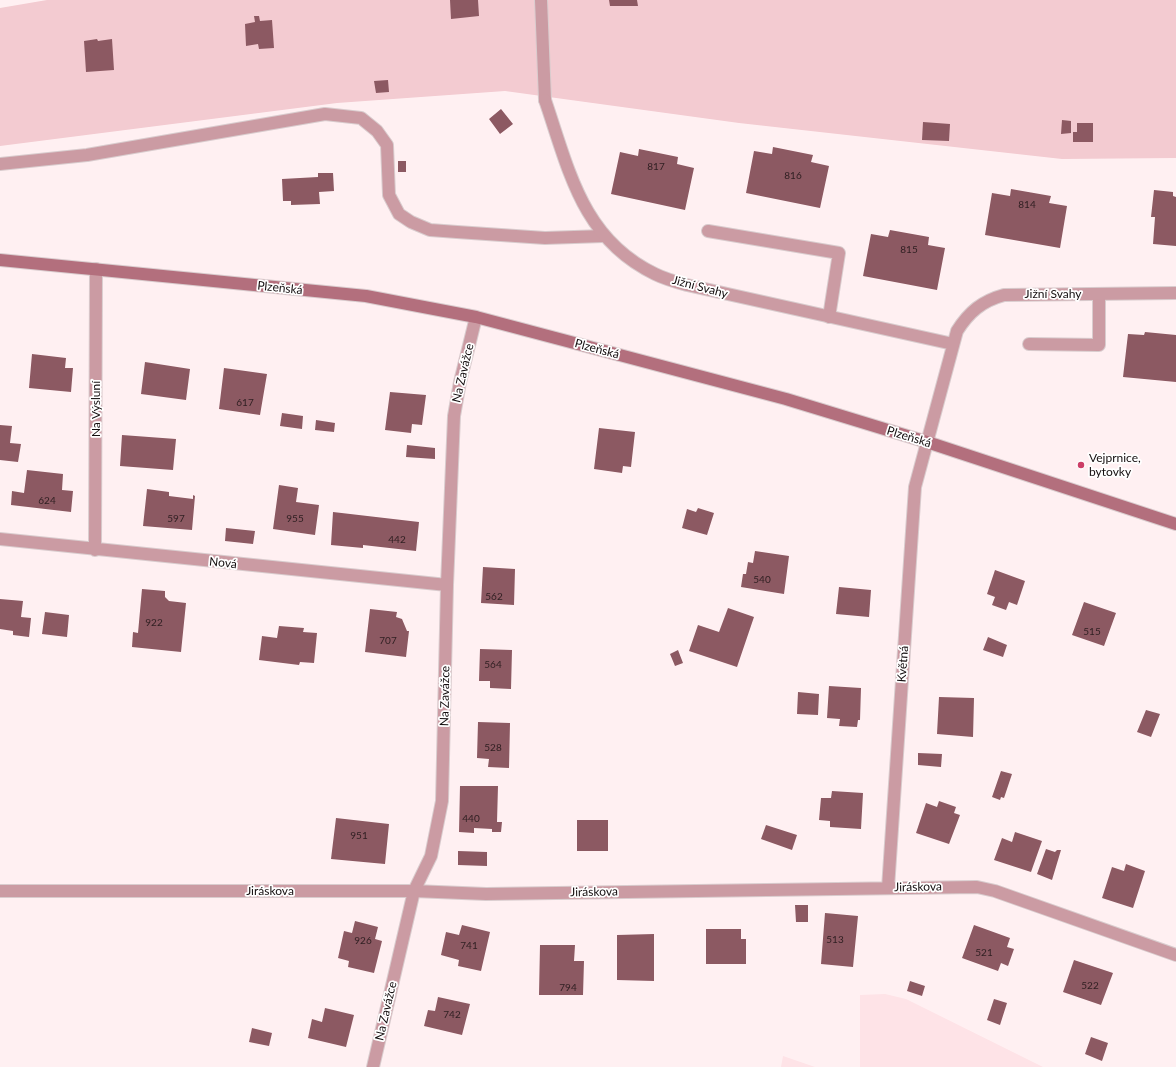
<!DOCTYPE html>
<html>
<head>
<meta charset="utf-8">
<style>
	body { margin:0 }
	canvas { display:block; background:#fff0f2 }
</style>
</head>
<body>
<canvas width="1176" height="1067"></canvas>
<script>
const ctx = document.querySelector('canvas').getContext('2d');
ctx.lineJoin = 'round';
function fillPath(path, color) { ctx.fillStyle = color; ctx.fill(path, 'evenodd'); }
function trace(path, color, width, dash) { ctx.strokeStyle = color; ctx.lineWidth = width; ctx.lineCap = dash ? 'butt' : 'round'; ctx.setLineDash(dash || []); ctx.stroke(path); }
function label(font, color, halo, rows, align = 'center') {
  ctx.font = font + ' Lato,sans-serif'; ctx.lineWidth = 3.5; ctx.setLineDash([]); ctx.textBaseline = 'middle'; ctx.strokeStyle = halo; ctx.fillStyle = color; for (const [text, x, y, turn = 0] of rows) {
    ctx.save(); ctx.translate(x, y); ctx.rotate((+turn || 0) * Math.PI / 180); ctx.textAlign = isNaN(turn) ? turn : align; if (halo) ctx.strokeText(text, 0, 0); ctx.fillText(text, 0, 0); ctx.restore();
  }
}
const built = new Path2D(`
	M 885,994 L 906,999 L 1043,1067 L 860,1067 L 860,995 Z
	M 783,1056 L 815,1067 L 781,1067 Z`);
const green = new Path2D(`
	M 47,0 L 1176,0 L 1176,158 L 1062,159 L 739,123 L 505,91 L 337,103 L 0,146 L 0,8 Z`);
const building = new Path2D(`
	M 450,0 L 478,0 L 479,16 L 451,19 Z
	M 609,0 L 637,0 L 638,6 L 610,6 Z
	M 254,16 L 259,16 L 260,21 L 272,20 L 274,48 L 259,49 L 258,44 L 246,46 L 245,24 L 255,22 Z
	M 97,39 L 98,41 L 112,39 L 114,70 L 86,72 L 84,41 Z
	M 388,80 L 389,92 L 376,93 L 374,81 Z
	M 501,109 L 513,124 L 500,134 L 489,119 Z
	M 1062,120 L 1071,121 L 1071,133 L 1061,134 Z
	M 923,122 L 950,124 L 949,141 L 922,140 Z
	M 1077,123 L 1093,123 L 1093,142 L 1073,142 L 1073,132 L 1077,132 Z
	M 773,147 L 813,155 L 811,162 L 829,166 L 820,208 L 746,193 L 754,151 L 772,154 Z
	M 639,149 L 678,157 L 677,164 L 694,168 L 685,210 L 611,194 L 620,152 L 638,156 Z
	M 398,161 L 406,161 L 406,172 L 398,172 Z
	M 318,173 L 333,173 L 334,191 L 319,192 L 320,204 L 291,205 L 291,201 L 283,201 L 282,179 L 318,177 Z
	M 1011,189 L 1051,196 L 1049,203 L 1067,206 L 1060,248 L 985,235 L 992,193 L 1010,196 Z
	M 1154,190 L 1173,192 L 1173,196 L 1176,197 L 1176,246 L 1153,244 L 1155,217 L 1151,217 Z
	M 890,230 L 929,237 L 928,245 L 945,248 L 937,290 L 863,276 L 871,234 L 888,237 Z
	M 1145,332 L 1176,335 L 1176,382 L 1123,377 L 1128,334 L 1144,335 Z
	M 32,354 L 66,358 L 65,368 L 73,368 L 71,392 L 29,388 Z
	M 145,362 L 190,369 L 186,400 L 141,394 Z
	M 224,368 L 267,374 L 260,415 L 219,409 Z
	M 390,392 L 426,395 L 422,425 L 412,424 L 411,433 L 385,430 Z
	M 282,413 L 303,416 L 302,429 L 280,426 Z
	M 316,420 L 335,423 L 334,432 L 315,430 Z
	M 0,425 L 12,426 L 10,443 L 21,444 L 18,462 L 0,460 Z
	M 599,428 L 635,432 L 631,467 L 623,466 L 622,473 L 594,469 Z
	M 122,435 L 176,439 L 173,470 L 120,466 Z
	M 407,445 L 435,448 L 435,459 L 406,457 Z
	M 27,470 L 63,474 L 62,490 L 73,491 L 71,512 L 11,505 L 12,491 L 24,493 Z
	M 279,485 L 298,488 L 296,502 L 319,505 L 315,535 L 273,529 Z
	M 147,489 L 169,492 L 169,496 L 193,499 L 193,495 L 195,496 L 192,530 L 143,526 Z
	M 698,508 L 714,513 L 707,535 L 682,528 L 687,509 L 696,512 Z
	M 333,512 L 419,522 L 416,551 L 363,545 L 363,548 L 331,545 Z
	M 226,528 L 255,531 L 253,544 L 225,541 Z
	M 755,551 L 789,556 L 784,594 L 741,587 L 743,574 L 746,574 L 748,562 L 753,563 Z
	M 483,567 L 515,569 L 514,605 L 481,603 Z
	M 995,570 L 1025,581 L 1017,605 L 1009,602 L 1006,610 L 992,605 L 995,597 L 987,594 Z
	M 839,587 L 871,590 L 869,617 L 836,614 Z
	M 142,589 L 165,591 L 165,597 L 169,601 L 186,603 L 181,652 L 132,647 L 133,632 L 138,633 Z
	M 0,599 L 23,601 L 21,617 L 31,618 L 29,637 L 13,635 L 13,631 L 0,629 Z
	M 1084,602 L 1116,613 L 1104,646 L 1072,635 Z
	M 728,608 L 754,617 L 737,667 L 689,651 L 698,625 L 719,632 Z
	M 370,609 L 397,612 L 396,617 L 402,619 L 407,631 L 409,631 L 406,657 L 365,652 Z
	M 45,612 L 69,615 L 67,637 L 42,634 Z
	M 279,626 L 304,628 L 303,632 L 317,633 L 314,663 L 300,662 L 299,665 L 259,660 L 262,636 L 277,638 Z
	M 988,637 L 1007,645 L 1003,657 L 983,650 Z
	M 480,649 L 512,650 L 511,689 L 490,688 L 490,681 L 479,681 Z
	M 678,650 L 683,663 L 675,666 L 670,654 Z
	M 829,686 L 861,688 L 860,720 L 858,720 L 857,727 L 839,726 L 840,719 L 827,718 Z
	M 798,692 L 819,694 L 818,715 L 797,714 Z
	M 939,697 L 974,698 L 973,737 L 937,734 Z
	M 1146,710 L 1160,714 L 1151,737 L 1137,732 Z
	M 478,722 L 510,723 L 509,768 L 488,767 L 489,759 L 477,758 Z
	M 918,753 L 942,754 L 941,767 L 918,765 Z
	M 1001,771 L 1012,774 L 1004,798 L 1001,797 L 1000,800 L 992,797 Z
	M 460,786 L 498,786 L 497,822 L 502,822 L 501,832 L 492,832 L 492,829 L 474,828 L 474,833 L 459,832 Z
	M 832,791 L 863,793 L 861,829 L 830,827 L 830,821 L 819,820 L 821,798 L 831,798 Z
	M 939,801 L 956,807 L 954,813 L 960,815 L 949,844 L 916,833 L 926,803 L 937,807 Z
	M 336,818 L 389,824 L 385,864 L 331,859 Z
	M 577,820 L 608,820 L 608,851 L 577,851 Z
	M 766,825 L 797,835 L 792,850 L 761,839 Z
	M 1015,832 L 1042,841 L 1031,872 L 994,860 L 1002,838 L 1012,842 Z
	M 1046,849 L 1055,852 L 1057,850 L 1061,850 L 1052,880 L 1037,874 Z
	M 458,851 L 487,852 L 487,866 L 458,865 Z
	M 1126,864 L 1145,871 L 1133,908 L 1102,898 L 1112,867 L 1124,871 Z
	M 795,905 L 808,905 L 808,922 L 796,922 Z
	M 825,913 L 858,916 L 853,967 L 821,964 Z
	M 355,921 L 378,927 L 375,939 L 382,941 L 374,973 L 348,967 L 349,961 L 338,958 L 344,931 L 352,933 Z
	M 462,925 L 490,932 L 481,971 L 458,966 L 459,960 L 441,955 L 446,932 L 459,935 Z
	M 974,925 L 1010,938 L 1007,947 L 1014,949 L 1008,966 L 1001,963 L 998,971 L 962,958 Z
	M 706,929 L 741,929 L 741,939 L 746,939 L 746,964 L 706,964 Z
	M 654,934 L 654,981 L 617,980 L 617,935 Z
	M 540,945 L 575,945 L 574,961 L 584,961 L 583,995 L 539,995 Z
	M 1074,960 L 1113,973 L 1101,1005 L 1063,992 Z
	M 910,981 L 925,986 L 922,996 L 907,991 Z
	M 438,997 L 470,1004 L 462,1035 L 424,1026 L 428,1010 L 435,1011 Z
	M 994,999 L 1007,1003 L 1000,1025 L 987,1020 Z
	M 325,1008 L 354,1015 L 346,1047 L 308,1038 L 312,1019 L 322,1022 Z
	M 252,1028 L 272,1033 L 269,1046 L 249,1042 Z
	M 1091,1037 L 1108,1043 L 1102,1061 L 1085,1054 Z`);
const service = new Path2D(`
	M 541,0 L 545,100
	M 0,164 L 87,155 L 325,114 L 361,118 L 377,131 L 387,145 L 389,195 L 399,214 L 411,222 L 430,230 L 457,232 L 545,238 L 604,236
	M 708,231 L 839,253 L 829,317
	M 1029,344 L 1099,345 L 1099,294`);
const minor = new Path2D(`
	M 545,100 C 569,170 582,239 655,274 C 665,279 676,282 687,285 L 953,344
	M 0,539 L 447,585
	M 95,550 L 96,269
	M 888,888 L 915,487 L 957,331 C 969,312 982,301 1004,295 L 1176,293
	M 0,891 L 414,891 L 486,894 L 977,887 L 995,891 L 1176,955
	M 373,1067 L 414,891 L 431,856 L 442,801 L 447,585 L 454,416 L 460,382 L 476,317`);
const secondary = new Path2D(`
	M 0,260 L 366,296 L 476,317 L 786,399 L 927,442 L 1176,524`);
const markers = [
	[1081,465,4,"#cc3e67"]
];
const numberNames = [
	["817",656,167],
	["816",793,176],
	["814",1027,205],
	["815",909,250],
	["617",245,403],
	["624",47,501],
	["597",176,519],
	["955",295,519],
	["442",397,540],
	["540",762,580],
	["562",494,597],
	["922",154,623],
	["515",1092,632],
	["707",388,641],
	["564",493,665],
	["528",493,748],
	["440",471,819],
	["951",359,836],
	["513",835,940],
	["926",363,941],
	["741",469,946],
	["521",984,953],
	["522",1090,986],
	["794",568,988],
	["742",452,1015]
];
const streetNames = [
	["Jižní Svahy",700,287,15],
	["Plzeňská",280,288,6],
	["Jižní Svahy",1053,294],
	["Plzeňská",597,349,15],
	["Na Zavážce",463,373,-77],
	["Na Výsluní",96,409,-90],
	["Plzeňská",909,437,17],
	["Nová",223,563,6],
	["Květná",903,664,-86],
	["Na Zavážce",445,696,-89],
	["Jiráskova",918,887,-1],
	["Jiráskova",270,891],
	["Jiráskova",594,892,-1],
	["Na Zavážce",386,1011,-77]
];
const poiNames = [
	["Vejprnice,",1089,458],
	["bytovky",1089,472]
];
fillPath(built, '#fee3e7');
fillPath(green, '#f3cbd1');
fillPath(building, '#8c5962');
trace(service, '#d9ccce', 14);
trace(minor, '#d9ccce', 14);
trace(secondary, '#d9ccce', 14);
trace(service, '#cb9ba3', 12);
trace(minor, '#cb9ba3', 12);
trace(secondary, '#b36f7d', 12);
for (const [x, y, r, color] of markers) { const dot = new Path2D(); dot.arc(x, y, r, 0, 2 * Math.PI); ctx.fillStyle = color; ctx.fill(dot); trace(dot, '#fff', 1.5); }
label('10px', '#312023', null, numberNames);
label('12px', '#130d0e', '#fff', streetNames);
label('12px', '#130d0e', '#fff', poiNames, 'left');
</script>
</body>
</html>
